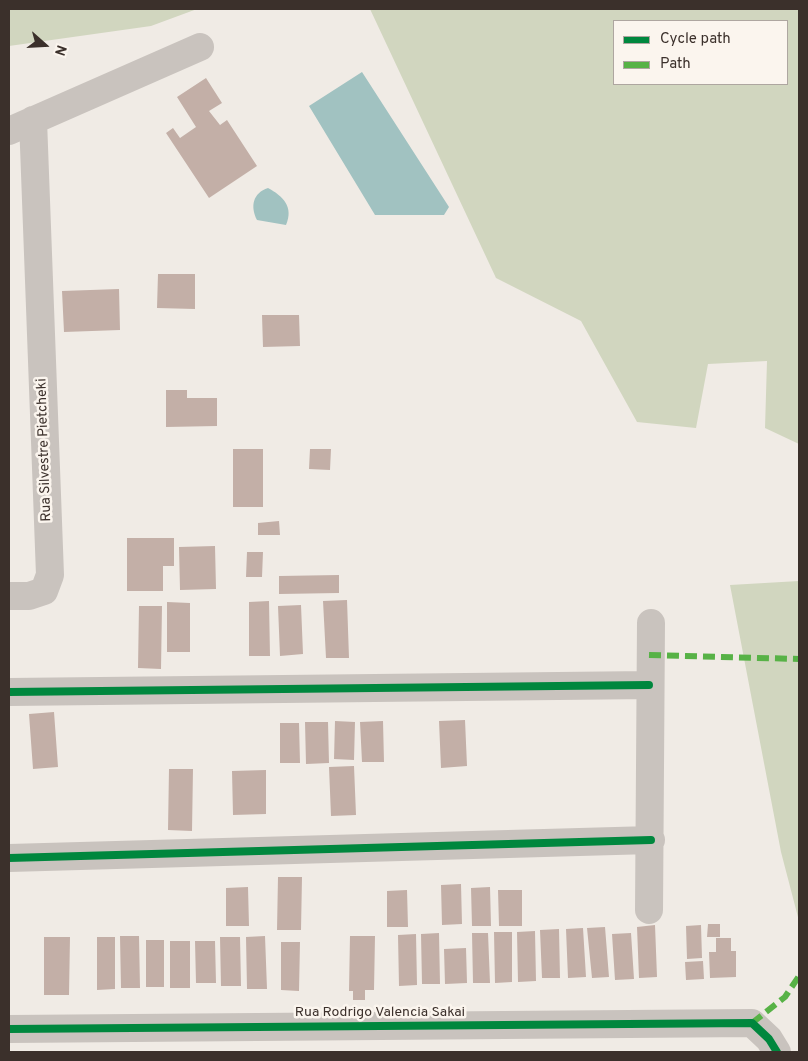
<!DOCTYPE html>
<html>
<head>
<meta charset="utf-8">
<style>
	body { margin:0 }
	#map { position:relative; width:808px; height:1061px; overflow:hidden; background:#f0ebe5; font-family:Overpass,sans-serif }
	canvas { display:block }
	.frame { position:absolute; inset:0; border:10px solid #3b302b; pointer-events:none }
	.legend { position:absolute; left:613px; top:20px; width:175px; height:65px; box-sizing:border-box; background:#fbf5ee; border:1px solid #aea6a0; margin:0; padding:6px 9px; list-style:none; font-size:15px; color:#3b302b }
	.legend li { display:flex; align-items:center; gap:10px; height:25px }
	.legend b { width:25px; border:1px solid #aea6a0 }
	.north { position:absolute; left:20px; top:20px; width:50px; height:50px; -webkit-text-stroke:4px #fbf5ee; paint-order:stroke; rotate:109deg; font-size:14px; font-weight:700; line-height:20px; text-align:center; color:#3b302b }
	.north::after { content:''; display:block; margin:auto; width:18px; height:22px; background:#3b302b; clip-path:polygon(50% 0,100% 100%,50% 72%,0 100%) }
</style>
</head>
<body>
<div id="map">
<canvas width="808" height="1061"></canvas>
<div class="frame"></div>
<ul class="legend">
<li><b style="height:6px;background:#00873e"></b>Cycle path</li>
<li><b style="height:6px;background:#57b246"></b>Path</li>
</ul>
<div class="north">N</div>
</div>
<script>
const ctx = document.querySelector('canvas').getContext('2d');
ctx.lineJoin = 'round';
function fillPath(path, color) { ctx.fillStyle = color; ctx.fill(path, 'evenodd'); }
function trace(path, color, width, dash) { ctx.strokeStyle = color; ctx.lineWidth = width; ctx.lineCap = dash ? 'butt' : 'round'; ctx.setLineDash(dash || []); ctx.stroke(path); }
function label(font, color, halo, rows, align = 'center') {
  ctx.font = font + ' Overpass,sans-serif'; ctx.lineWidth = 5; ctx.setLineDash([]); ctx.textBaseline = 'middle'; ctx.strokeStyle = halo; ctx.fillStyle = color; for (const [text, x, y, turn = 0] of rows) {
    ctx.save(); ctx.translate(x, y); ctx.rotate((+turn || 0) * Math.PI / 180); ctx.textAlign = isNaN(turn) ? turn : align; if (halo) ctx.strokeText(text, 0, 0); ctx.fillText(text, 0, 0); ctx.restore();
  }
}
const green = new Path2D(`
	M 9,9 L 197,9 L 151,26 L 9,46 Z
	M 370,9 L 799,9 L 799,444 L 765,428 L 767,361 L 708,364 L 696,428 L 637,422 L 581,321 L 496,278 ZM 614,21 L 787,21 L 787,84 L 614,84 Z
	M 799,581 L 799,921 L 781,852 L 730,585 Z`);
const water = new Path2D(`
	M 362,72 L 449,207 L 444,215 L 375,215 L 309,106 Z
	M 268,188 C 283,196 294,207 286,225 L 257,220 C 250,206 253,193 268,188 Z`);
const building = new Path2D(`
	M 206,78 L 222,103 L 209,111 L 220,125 L 227,120 L 257,166 L 209,198 L 166,133 L 173,128 L 180,138 L 196,127 L 177,97 Z
	M 158,274 L 195,274 L 195,309 L 157,308 Z
	M 119,289 L 120,330 L 64,332 L 62,291 Z
	M 262,315 L 299,315 L 300,346 L 263,347 Z
	M 166,390 L 187,390 L 187,398 L 217,398 L 217,426 L 166,427 Z
	M 233,449 L 263,449 L 263,507 L 233,507 Z
	M 310,449 L 331,449 L 330,470 L 309,469 Z
	M 279,521 L 280,535 L 258,535 L 258,523 Z
	M 127,538 L 174,538 L 174,566 L 163,566 L 163,591 L 127,591 Z
	M 215,546 L 216,589 L 180,590 L 179,547 Z
	M 247,552 L 263,552 L 262,577 L 246,577 Z
	M 339,575 L 339,593 L 279,594 L 279,576 Z
	M 347,600 L 349,658 L 326,658 L 323,601 Z
	M 269,601 L 270,656 L 249,656 L 249,602 Z
	M 167,602 L 190,603 L 190,652 L 167,652 Z
	M 301,605 L 303,654 L 280,656 L 278,606 Z
	M 139,606 L 162,606 L 161,669 L 138,668 Z
	M 54,712 L 58,767 L 33,769 L 29,714 Z
	M 465,720 L 467,766 L 441,768 L 439,721 Z
	M 335,721 L 355,722 L 354,760 L 334,759 Z
	M 383,721 L 384,762 L 362,762 L 360,722 Z
	M 305,722 L 328,722 L 329,763 L 306,764 Z
	M 280,723 L 299,723 L 300,763 L 280,763 Z
	M 354,766 L 356,815 L 331,816 L 329,767 Z
	M 169,769 L 193,769 L 192,831 L 168,830 Z
	M 266,770 L 266,814 L 233,815 L 232,771 Z
	M 278,877 L 302,877 L 301,930 L 277,930 Z
	M 461,884 L 462,924 L 442,925 L 441,885 Z
	M 248,887 L 249,926 L 226,926 L 226,888 Z
	M 490,887 L 491,926 L 472,926 L 471,888 Z
	M 407,890 L 408,927 L 387,927 L 387,891 Z
	M 498,890 L 522,890 L 522,926 L 499,926 Z
	M 708,924 L 720,924 L 720,937 L 707,937 Z
	M 655,925 L 657,977 L 639,978 L 637,927 Z
	M 701,925 L 702,958 L 687,959 L 686,926 Z
	M 605,927 L 609,977 L 592,978 L 587,928 Z
	M 583,928 L 586,977 L 568,978 L 566,929 Z
	M 559,929 L 560,978 L 542,978 L 540,930 Z
	M 535,931 L 536,981 L 518,982 L 517,932 Z
	M 494,932 L 512,932 L 512,982 L 495,983 Z
	M 439,933 L 440,984 L 422,984 L 421,934 Z
	M 472,933 L 488,933 L 490,983 L 473,983 Z
	M 631,933 L 634,979 L 615,980 L 612,934 Z
	M 416,934 L 417,985 L 399,986 L 398,935 Z
	M 120,936 L 139,936 L 140,988 L 121,988 Z
	M 265,936 L 267,989 L 247,989 L 246,937 Z
	M 350,936 L 375,936 L 374,990 L 365,990 L 365,1000 L 353,1000 L 353,991 L 349,991 Z
	M 44,937 L 70,937 L 69,995 L 44,995 Z
	M 97,937 L 115,937 L 115,989 L 97,990 Z
	M 220,937 L 240,937 L 241,986 L 221,986 Z
	M 716,938 L 731,938 L 731,951 L 736,951 L 736,977 L 710,978 L 709,952 L 716,952 Z
	M 146,940 L 164,940 L 164,987 L 146,987 Z
	M 170,941 L 190,941 L 190,988 L 170,988 Z
	M 195,941 L 215,941 L 216,983 L 196,983 Z
	M 281,942 L 300,942 L 299,991 L 281,990 Z
	M 466,948 L 467,983 L 445,984 L 444,949 Z
	M 703,961 L 704,979 L 686,980 L 685,962 Z`);
const minor = new Path2D(`
	M 9,131 L 200,47
	M 9,596 L 29,596 L 44,591 L 50,575 L 33,120
	M 9,692 L 649,685
	M 9,858 L 651,840
	M 649,910 L 651,623
	M 9,1029 L 752,1023 L 769,1039 L 777,1052`);
const quiet = new Path2D(`
	M 649,655 L 799,659
	M 752,1023 L 785,997 L 799,976`);
const cycleway = new Path2D(`
	M 9,692 L 649,685
	M 9,858 L 651,840
	M 9,1029 L 752,1023 L 769,1039 L 777,1052`);
const streetNames = [
	["Rua Silvestre Pietcheki",45,450,-92],
	["Rua Rodrigo Valencia Sakai",380,1013]
];
fillPath(green, '#d1d6bf');
fillPath(water, '#a1c2c1');
fillPath(building, '#c3afa7');
trace(minor, '#c9c3be', 28);
trace(quiet, '#57b246', 6, [12, 6]);
trace(cycleway, '#00873e', 8);
label('14px', '#3b302b', '#fbf5ee', streetNames);
</script>
</body>
</html>
